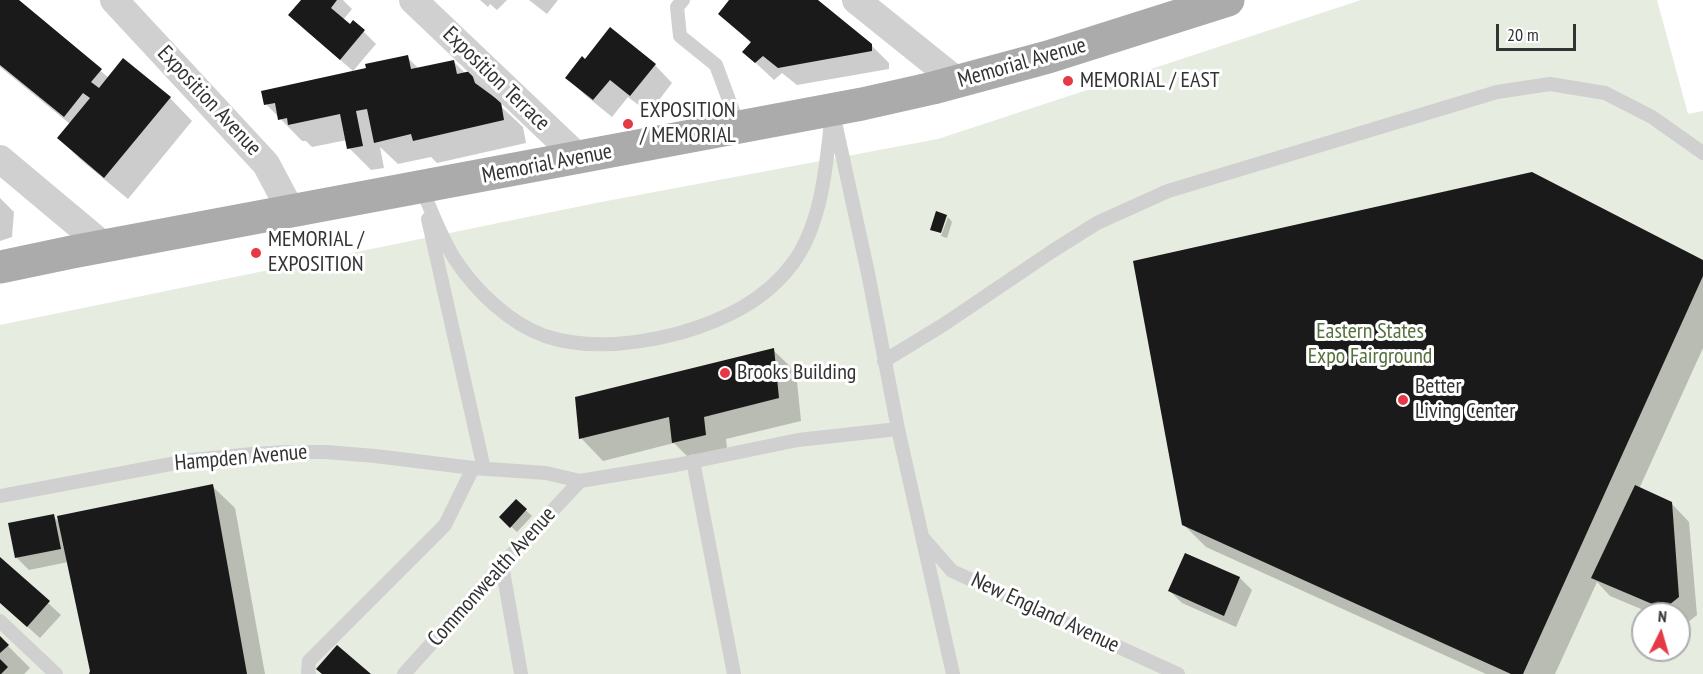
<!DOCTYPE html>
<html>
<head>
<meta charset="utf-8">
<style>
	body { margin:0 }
	#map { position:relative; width:1703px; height:674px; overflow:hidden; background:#fff; font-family:"PT Sans Narrow",sans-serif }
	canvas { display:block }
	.north { position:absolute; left:1631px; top:602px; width:60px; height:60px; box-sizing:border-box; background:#fff; border:2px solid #adadad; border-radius:50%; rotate:5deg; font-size:16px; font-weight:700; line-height:24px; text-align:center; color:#333 }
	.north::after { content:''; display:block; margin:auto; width:21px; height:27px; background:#e63946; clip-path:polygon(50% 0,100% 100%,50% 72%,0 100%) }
	.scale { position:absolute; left:1496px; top:24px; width:80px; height:27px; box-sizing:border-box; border:3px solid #333; border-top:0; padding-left:8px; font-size:18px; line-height:21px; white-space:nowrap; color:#333; -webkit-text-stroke:4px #fff; paint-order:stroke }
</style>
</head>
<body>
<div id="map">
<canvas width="1703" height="674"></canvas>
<div class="north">N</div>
<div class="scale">20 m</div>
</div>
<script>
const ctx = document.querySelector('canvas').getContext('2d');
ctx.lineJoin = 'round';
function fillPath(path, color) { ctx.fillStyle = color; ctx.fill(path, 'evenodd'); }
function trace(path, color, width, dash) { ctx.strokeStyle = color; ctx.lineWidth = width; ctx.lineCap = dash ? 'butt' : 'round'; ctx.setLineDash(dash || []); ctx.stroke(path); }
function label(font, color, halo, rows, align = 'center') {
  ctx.font = font + ' "PT Sans Narrow",sans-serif'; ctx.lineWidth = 6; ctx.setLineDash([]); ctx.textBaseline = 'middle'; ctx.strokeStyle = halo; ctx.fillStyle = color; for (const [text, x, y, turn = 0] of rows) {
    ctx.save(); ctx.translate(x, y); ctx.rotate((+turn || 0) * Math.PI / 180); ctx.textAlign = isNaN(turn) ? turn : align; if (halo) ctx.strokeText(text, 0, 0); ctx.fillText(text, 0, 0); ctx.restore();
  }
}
const green = new Path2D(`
	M 1361,0 L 1657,0 L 1688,114 L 1703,111 L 1703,674 L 0,674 L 0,325 L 601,202 L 938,139 ZM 1643,614 L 1679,614 L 1679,650 L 1643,650 Z`);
const shadow = new Path2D(`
	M 0,0 L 16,0 L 109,78 L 170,98 L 192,121 L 128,199 L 81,160 L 59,138 L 70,124 L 0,67 Z
	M 303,0 L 343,0 L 352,9 L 343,20 L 350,27 L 354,22 L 376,44 L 353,71 L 302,27 Z
	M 480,0 L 507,0 L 497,10 L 490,4 L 488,7 Z
	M 529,0 L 558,0 L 547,14 Z
	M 731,0 L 815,0 L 871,45 L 889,63 L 889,69 L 797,85 L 782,73 L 774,80 L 744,52 L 751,43 L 720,14 Z
	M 407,57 L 419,69 L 454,62 L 465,73 L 470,72 L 493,95 L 494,100 L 523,127 L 526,143 L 437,163 L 431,157 L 398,164 L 380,147 L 384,168 L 371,170 L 349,148 L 347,140 L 312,147 L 306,141 L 302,141 L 266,104 Z
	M 585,61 L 655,65 L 672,83 L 649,113 L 628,97 L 612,117 L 585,95 L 567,78 Z
	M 0,198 L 14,212 L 12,237 L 0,241 Z
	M 948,217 L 952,222 L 947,238 L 941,236 Z
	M 1703,261 L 1703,348 L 1639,489 L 1671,503 L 1689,522 L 1697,615 L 1682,627 L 1679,625 L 1679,614 L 1653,614 L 1610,596 L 1597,582 L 1555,674 L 1486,674 L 1206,547 L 1183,524 Z
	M 773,350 L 796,372 L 801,421 L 726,439 L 728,457 L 696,465 L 674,443 L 603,461 L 581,438 Z
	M 212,486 L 235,508 L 265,674 L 90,674 L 92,671 L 68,562 L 29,570 L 17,558 L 53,516 L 60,523 Z
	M 516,501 L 532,516 L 517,532 L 501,517 Z
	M 0,559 L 61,615 L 40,638 L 0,602 Z
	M 1240,578 L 1252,590 L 1236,627 L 1182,603 L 1170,591 Z
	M 0,638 L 30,668 L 24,674 L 0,674 Z`);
const building = new Path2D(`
	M 0,0 L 19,0 L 102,69 L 91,82 L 99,88 L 123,58 L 171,97 L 104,178 L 57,138 L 90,98 L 83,93 L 64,117 L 0,65 Z
	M 301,0 L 337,0 L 331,8 L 350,24 L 353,20 L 365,30 L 340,60 L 288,15 Z
	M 729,0 L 818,0 L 872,44 L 872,51 L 778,68 L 763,56 L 755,63 L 742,52 L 751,42 L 718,14 Z
	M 610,27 L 656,64 L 630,96 L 610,80 L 593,100 L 565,78 L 582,56 L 585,59 Z
	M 408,55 L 411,69 L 454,60 L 457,74 L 471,71 L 475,83 L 501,102 L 504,120 L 413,141 L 411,134 L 374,143 L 367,109 L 356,111 L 363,146 L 347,149 L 340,114 L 288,125 L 287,118 L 278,120 L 275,103 L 264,105 L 261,91 L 366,68 L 365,64 Z
	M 1532,172 L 1703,260 L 1703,276 L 1523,674 L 1511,674 L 1182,525 L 1133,261 Z
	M 936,211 L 947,215 L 941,233 L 930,230 Z
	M 774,348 L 779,398 L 704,417 L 706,435 L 672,443 L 669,417 L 579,439 L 575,397 Z
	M 213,484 L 247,674 L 89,674 L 90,671 L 57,516 Z
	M 1635,485 L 1672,502 L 1679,597 L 1664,609 L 1591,578 Z
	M 516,499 L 527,509 L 510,528 L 499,517 Z
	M 54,514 L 61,549 L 15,558 L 8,523 Z
	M 1185,553 L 1240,577 L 1224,616 L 1168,591 Z
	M 0,557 L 50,601 L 27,627 L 0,603 Z
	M 0,636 L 9,645 L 0,653 Z
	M 337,645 L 371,674 L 322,674 L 316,669 Z
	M 0,659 L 8,667 L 1,674 L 0,674 Z`);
const service = new Path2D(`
	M 683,0 L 677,7 L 680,36 L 716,65 L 739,127
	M 835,122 L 868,273 L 898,429 L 953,674
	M 421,187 C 432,212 441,238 456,261 C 477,292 509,323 545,336 C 587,350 638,344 680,333 C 724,320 765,301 793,263 C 823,222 827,159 832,111
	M 428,219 L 484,469
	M 884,361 L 943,325 L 1051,252 L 1097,223 L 1168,191 L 1497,92 L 1550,84 L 1605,93 L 1652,117 L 1703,153
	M 693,461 L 734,674
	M 0,496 L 192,460 L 252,454 L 289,452 L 326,452 L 375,456 L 473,468 L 546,473 L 580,481 L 676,465 L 798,440 L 898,429
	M 924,539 L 952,571 L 1178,674
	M 502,565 L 521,674
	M 0,621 L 56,674
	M 309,674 L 308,672 L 309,661 L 445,525 L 473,468
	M 404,674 L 502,565 L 580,481`);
const minor = new Path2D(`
	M 114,0 L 266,164 L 291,211
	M 413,0 L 579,158
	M 856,0 L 958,82
	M 0,159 L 104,246`);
const primary = new Path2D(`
	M 0,267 L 72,252 L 862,104 L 933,88 L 1048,57 L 1228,0`);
const markers = [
	[1068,81,6,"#e63946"],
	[628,124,6,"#e63946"],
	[256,253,6,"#e63946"],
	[725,373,6,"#e63946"],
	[1403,400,6,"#e63946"]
];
const streetNames = [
	["Memorial Avenue",1022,63,-16],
	["Exposition Terrace",496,79,44],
	["Exposition Avenue",209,101,47],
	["Memorial Avenue",547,164,-11],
	["Hampden Avenue",241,458,-5],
	["Commonwealth Avenue",492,577,-48],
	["New England Avenue",1045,613,25]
];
const poiNames = [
	["MEMORIAL / EAST",1080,81],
	["EXPOSITION",640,111],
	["/ MEMORIAL",640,136],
	["MEMORIAL /",268,240],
	["EXPOSITION",268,265],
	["Brooks Building",737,373],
	["Better",1415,387],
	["Living Center",1415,412]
];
const parkNames = [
	["Eastern States",1370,332],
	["Expo Fairground",1370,357]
];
fillPath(green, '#e6ecdf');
fillPath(shadow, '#0003');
fillPath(building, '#1a1a1a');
trace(service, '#d0d0d0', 14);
trace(minor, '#d0d0d0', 28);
trace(primary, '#ababab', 33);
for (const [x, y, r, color] of markers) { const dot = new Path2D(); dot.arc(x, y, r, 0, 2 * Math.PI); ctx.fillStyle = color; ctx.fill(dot); trace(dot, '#fff', 2); }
label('22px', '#333', '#fff', streetNames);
label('22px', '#333', '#fff', poiNames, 'left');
label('22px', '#56703f', '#fff', parkNames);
</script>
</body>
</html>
